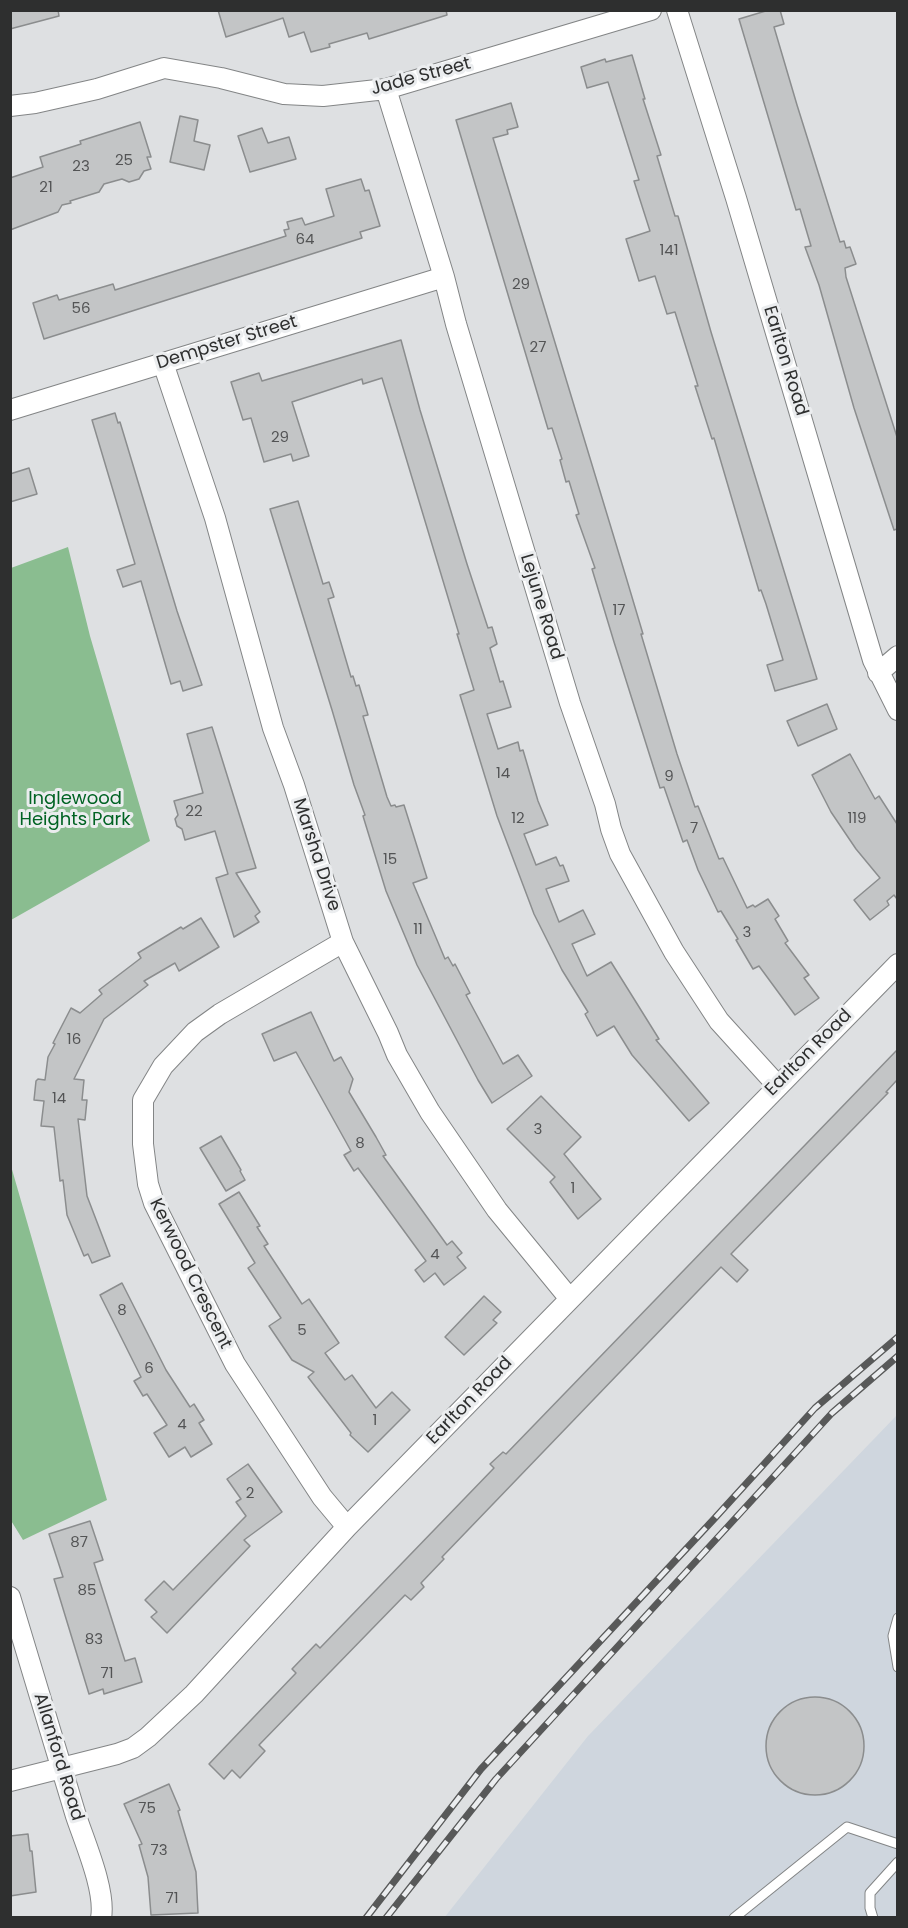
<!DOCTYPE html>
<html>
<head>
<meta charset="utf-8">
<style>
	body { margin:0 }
	#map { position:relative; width:908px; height:1928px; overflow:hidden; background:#dee0e2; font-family:Poppins,sans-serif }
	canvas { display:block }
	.frame { position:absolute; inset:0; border:12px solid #2e2f2f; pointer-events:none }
</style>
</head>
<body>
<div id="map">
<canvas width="908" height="1928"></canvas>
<div class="frame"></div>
</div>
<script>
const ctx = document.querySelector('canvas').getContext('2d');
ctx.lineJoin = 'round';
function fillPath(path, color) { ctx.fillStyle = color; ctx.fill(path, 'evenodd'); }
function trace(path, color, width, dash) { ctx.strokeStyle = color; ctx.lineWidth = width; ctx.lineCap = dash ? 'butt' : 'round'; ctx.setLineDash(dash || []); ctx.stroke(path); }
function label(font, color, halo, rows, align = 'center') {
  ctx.font = font + ' Poppins,sans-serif'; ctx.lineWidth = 6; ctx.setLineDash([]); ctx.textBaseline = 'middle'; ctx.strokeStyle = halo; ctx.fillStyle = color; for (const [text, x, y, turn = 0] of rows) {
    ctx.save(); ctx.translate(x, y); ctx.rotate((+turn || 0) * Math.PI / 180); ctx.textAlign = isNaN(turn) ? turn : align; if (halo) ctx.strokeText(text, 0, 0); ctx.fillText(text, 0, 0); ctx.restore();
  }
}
const built = new Path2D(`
	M 897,1415 L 897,1917 L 444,1918 L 588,1736 Z`);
const green = new Path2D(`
	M 68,547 L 90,636 L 150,841 L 11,920 L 11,568 Z
	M 11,1166 L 107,1500 L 23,1540 L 10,1519 Z`);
const building = new Path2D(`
	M 10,10 L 58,10 L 59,16 L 10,29 Z
	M 218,10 L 446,10 L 447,15 L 369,39 L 367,33 L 329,44 L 330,47 L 311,52 L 304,32 L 289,37 L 283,18 L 226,37 Z
	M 769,10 L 780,10 L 784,24 L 774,27 L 797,105 L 840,242 L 844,241 L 846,248 L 850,247 L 856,264 L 845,268 L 846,277 L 897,437 L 897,529 L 894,530 L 854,408 L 819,285 L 805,247 L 811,246 L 800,209 L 796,210 L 739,19 Z
	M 632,55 L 645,99 L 643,99 L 661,155 L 657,156 L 675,216 L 678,216 L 711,332 L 817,679 L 775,691 L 767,665 L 783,660 L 766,604 L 761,590 L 759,591 L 714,438 L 712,439 L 695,386 L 698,386 L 675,312 L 667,314 L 655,276 L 639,281 L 626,239 L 650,231 L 634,181 L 639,180 L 608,82 L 587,88 L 581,67 L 605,59 L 606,62 Z
	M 511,103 L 518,127 L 507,130 L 508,134 L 493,138 L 626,577 L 643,634 L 641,634 L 677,754 L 695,807 L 698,806 L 719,859 L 723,858 L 747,908 L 753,905 L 755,907 L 768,899 L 779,916 L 775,919 L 788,941 L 785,943 L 809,975 L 804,978 L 819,998 L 795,1015 L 759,966 L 753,969 L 736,940 L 738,939 L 721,911 L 718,912 L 698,870 L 687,840 L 683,842 L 664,787 L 660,788 L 614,642 L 592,569 L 595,568 L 576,515 L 579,514 L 569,481 L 566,482 L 560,460 L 562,459 L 552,428 L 548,429 L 456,120 Z
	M 180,116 L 198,120 L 194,141 L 210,145 L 204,170 L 170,162 Z
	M 140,122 L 151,157 L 147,157 L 151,169 L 144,171 L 139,179 L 129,182 L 122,179 L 104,184 L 99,192 L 70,201 L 71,203 L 62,205 L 58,212 L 10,230 L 10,178 L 43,167 L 40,157 L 81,144 L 80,141 Z
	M 262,128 L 268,143 L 289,137 L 296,159 L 250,172 L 238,136 Z
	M 361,179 L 365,191 L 369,190 L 380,226 L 360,232 L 362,238 L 44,339 L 33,303 L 57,295 L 59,300 L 113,284 L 115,290 L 286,236 L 284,230 L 289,229 L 287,222 L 302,218 L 305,225 L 334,216 L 326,189 Z
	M 401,340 L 420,410 L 467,564 L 488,628 L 492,627 L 497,644 L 490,648 L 500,682 L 503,681 L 511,707 L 487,714 L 498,749 L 518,742 L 520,751 L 523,750 L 538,801 L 548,825 L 524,834 L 536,865 L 556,857 L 560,866 L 563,865 L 569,881 L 546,889 L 559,922 L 583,910 L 595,934 L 572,944 L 587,976 L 611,962 L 659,1039 L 656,1040 L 709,1103 L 689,1121 L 632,1055 L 614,1026 L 597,1036 L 585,1014 L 588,1012 L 562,970 L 534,914 L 497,816 L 460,695 L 474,690 L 457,634 L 459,634 L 382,378 L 363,384 L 362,379 L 292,402 L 309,456 L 293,461 L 291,454 L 264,462 L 251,418 L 243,420 L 231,382 L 259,373 L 262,381 Z
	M 115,413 L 118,423 L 120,422 L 177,611 L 202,685 L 183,691 L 180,681 L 171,684 L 141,581 L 123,587 L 117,570 L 135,564 L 92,420 Z
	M 29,468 L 37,494 L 10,502 L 10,474 Z
	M 298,501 L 323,584 L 329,582 L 334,597 L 328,599 L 351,677 L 353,676 L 356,686 L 359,685 L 368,715 L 363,716 L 387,797 L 391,806 L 395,805 L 396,807 L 404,805 L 427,878 L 413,883 L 445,959 L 448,957 L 453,966 L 455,964 L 470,993 L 466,995 L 503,1064 L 518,1055 L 532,1076 L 492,1103 L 478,1080 L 417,965 L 386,891 L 363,816 L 365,815 L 354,785 L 332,710 L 270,509 Z
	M 827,704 L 837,729 L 798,746 L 787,721 Z
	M 212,727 L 256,868 L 236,873 L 260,912 L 255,916 L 259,922 L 234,937 L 216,878 L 228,874 L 215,831 L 185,840 L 182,829 L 177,826 L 175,819 L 178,815 L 174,801 L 203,793 L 187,734 Z
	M 850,754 L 875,799 L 879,796 L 897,824 L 897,899 L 894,895 L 887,901 L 889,905 L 870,920 L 854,900 L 880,878 L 856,849 L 831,812 L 812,775 Z
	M 201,918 L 219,947 L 179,971 L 175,963 L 144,981 L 148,985 L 104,1019 L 74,1079 L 84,1080 L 82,1100 L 87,1100 L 85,1120 L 78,1119 L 87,1196 L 110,1256 L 92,1263 L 88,1254 L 84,1256 L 67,1215 L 63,1180 L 60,1181 L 54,1127 L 41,1126 L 44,1101 L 34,1100 L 36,1081 L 38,1079 L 45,1080 L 48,1057 L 55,1044 L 53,1043 L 71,1008 L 80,1013 L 102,994 L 99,990 L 141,958 L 138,953 L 181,927 L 183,929 Z
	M 311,1012 L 334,1061 L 341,1057 L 353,1079 L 349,1092 L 376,1137 L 386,1155 L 383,1156 L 447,1245 L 452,1241 L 462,1253 L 457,1257 L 466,1268 L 444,1285 L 435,1273 L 424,1282 L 415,1270 L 426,1261 L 358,1168 L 354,1171 L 344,1155 L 351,1151 L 296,1052 L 274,1061 L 262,1034 Z
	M 897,1050 L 897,1080 L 886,1092 L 888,1093 L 731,1254 L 748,1270 L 737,1282 L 721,1267 L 442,1557 L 444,1559 L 421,1583 L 424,1587 L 411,1600 L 405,1595 L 259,1745 L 265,1751 L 240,1778 L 232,1770 L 224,1779 L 209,1764 L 296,1673 L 292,1669 L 316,1644 L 320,1648 L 494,1468 L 490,1464 L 503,1452 L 506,1454 Z
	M 541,1096 L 581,1137 L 564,1154 L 601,1199 L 578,1219 L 550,1182 L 555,1177 L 507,1129 Z
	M 221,1136 L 241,1170 L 240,1171 L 245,1180 L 226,1191 L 200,1148 Z
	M 239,1192 L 260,1226 L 257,1227 L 268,1244 L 264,1246 L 302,1304 L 309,1299 L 339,1343 L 325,1353 L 345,1380 L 352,1375 L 376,1408 L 392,1392 L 410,1410 L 368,1452 L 350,1435 L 351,1433 L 308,1377 L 314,1372 L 292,1360 L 269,1326 L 281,1318 L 248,1268 L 255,1263 L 219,1204 Z
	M 122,1283 L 166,1370 L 190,1407 L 194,1404 L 204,1420 L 199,1423 L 212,1444 L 191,1457 L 185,1447 L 169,1457 L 154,1433 L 167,1425 L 147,1394 L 143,1396 L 134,1381 L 141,1377 L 100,1295 Z
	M 484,1296 L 501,1312 L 493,1320 L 497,1323 L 464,1355 L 445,1337 Z
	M 248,1464 L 282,1512 L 244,1540 L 250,1546 L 167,1633 L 151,1617 L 157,1612 L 145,1600 L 164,1581 L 173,1590 L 246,1516 L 236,1502 L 241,1499 L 227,1479 Z
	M 90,1521 L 103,1560 L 94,1563 L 125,1661 L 135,1658 L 142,1682 L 104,1694 L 103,1689 L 89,1694 L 54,1579 L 63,1577 L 49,1534 Z
	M766 1746a49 49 0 1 1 98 0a49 49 0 1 1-98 0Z
	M 169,1784 L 180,1810 L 178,1811 L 196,1872 L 198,1913 L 151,1915 L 148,1877 L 139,1845 L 142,1844 L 124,1804 Z
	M 28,1834 L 30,1851 L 32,1851 L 36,1892 L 10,1896 L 10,1836 Z`);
const lane = new Path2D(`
	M 898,1618 L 893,1636 L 898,1667
	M 734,1918 L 847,1827 L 898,1844
	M 873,1918 L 870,1908 L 870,1893 L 898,1862`);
const street = new Path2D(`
	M 677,10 L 736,198 L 873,660 L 898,710
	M 386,89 L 444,277 L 456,324 L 570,703 L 605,804 L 611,829 L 620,854 L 674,952 L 719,1021 L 777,1085
	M 10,106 L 35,103 L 97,89 L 164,68 L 221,78 L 284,94 L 323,96 L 386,89 L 651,10
	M 163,363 L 215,518 L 273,728 L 294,785 L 343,942 L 388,1033 L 397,1055 L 430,1112 L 497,1210 L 570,1299
	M 10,410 L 444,277
	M 878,673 L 898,656
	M 343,942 L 220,1014 L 195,1032 L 163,1066 L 143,1100 L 143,1144 L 148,1184 L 154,1203 L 235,1364 L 322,1497 L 347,1527
	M 10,1597 C 32,1670 54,1743 76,1816 C 85,1843 106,1891 101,1918
	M 10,1781 L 117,1754 L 133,1748 L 148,1737 L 194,1694 L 347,1527 L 898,964`);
const rail = new Path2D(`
	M 366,1918 L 481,1769 L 714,1519 L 815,1408 L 898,1337
	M 386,1918 L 496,1779 L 832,1413 L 898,1356`);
const numberNames = [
	["25",124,161],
	["23",81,167],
	["21",46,188],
	["64",305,240],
	["141",669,251],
	["29",521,285],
	["56",81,309],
	["27",538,348],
	["29",280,438],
	["17",619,611],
	["14",503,774],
	["9",669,777],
	["22",194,812],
	["12",518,819],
	["119",857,819],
	["7",694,829],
	["15",390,860],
	["11",418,930],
	["3",747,933],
	["16",74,1040],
	["14",59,1099],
	["3",538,1130],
	["8",360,1144],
	["1",573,1189],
	["4",435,1255],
	["8",122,1311],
	["5",302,1331],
	["6",149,1369],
	["1",375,1421],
	["4",182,1425],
	["2",250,1494],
	["87",79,1543],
	["85",87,1591],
	["83",94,1640],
	["71",107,1674],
	["75",147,1809],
	["73",159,1851],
	["71",172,1899]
];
const streetNames = [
	["Jade Street",421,77,-15],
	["Dempster Street",227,343,-17],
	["Earlton Road",785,361,73],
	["Lejune Road",541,607,73],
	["Marsha Drive",316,855,72],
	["Earlton Road",809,1053,-45],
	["Kerwood Crescent",190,1274,64],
	["Earlton Road",470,1401,-46],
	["Allanford Road",58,1757,73]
];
const parkNames = [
	["Inglewood",75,799],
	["Heights Park",75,820]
];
fillPath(built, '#cfd6de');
fillPath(green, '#8abd90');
fillPath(building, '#c3c5c6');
trace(building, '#8b8d8e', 1.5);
trace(lane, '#838586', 11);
trace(street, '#838586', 22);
trace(lane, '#fff', 9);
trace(street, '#fff', 20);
trace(rail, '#585959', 7);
trace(rail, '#ebedef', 4.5, [14]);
label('15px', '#535455', null, numberNames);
label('18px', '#2e2f2f', '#ebedef', streetNames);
label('18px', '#006323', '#ebedef', parkNames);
</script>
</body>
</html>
